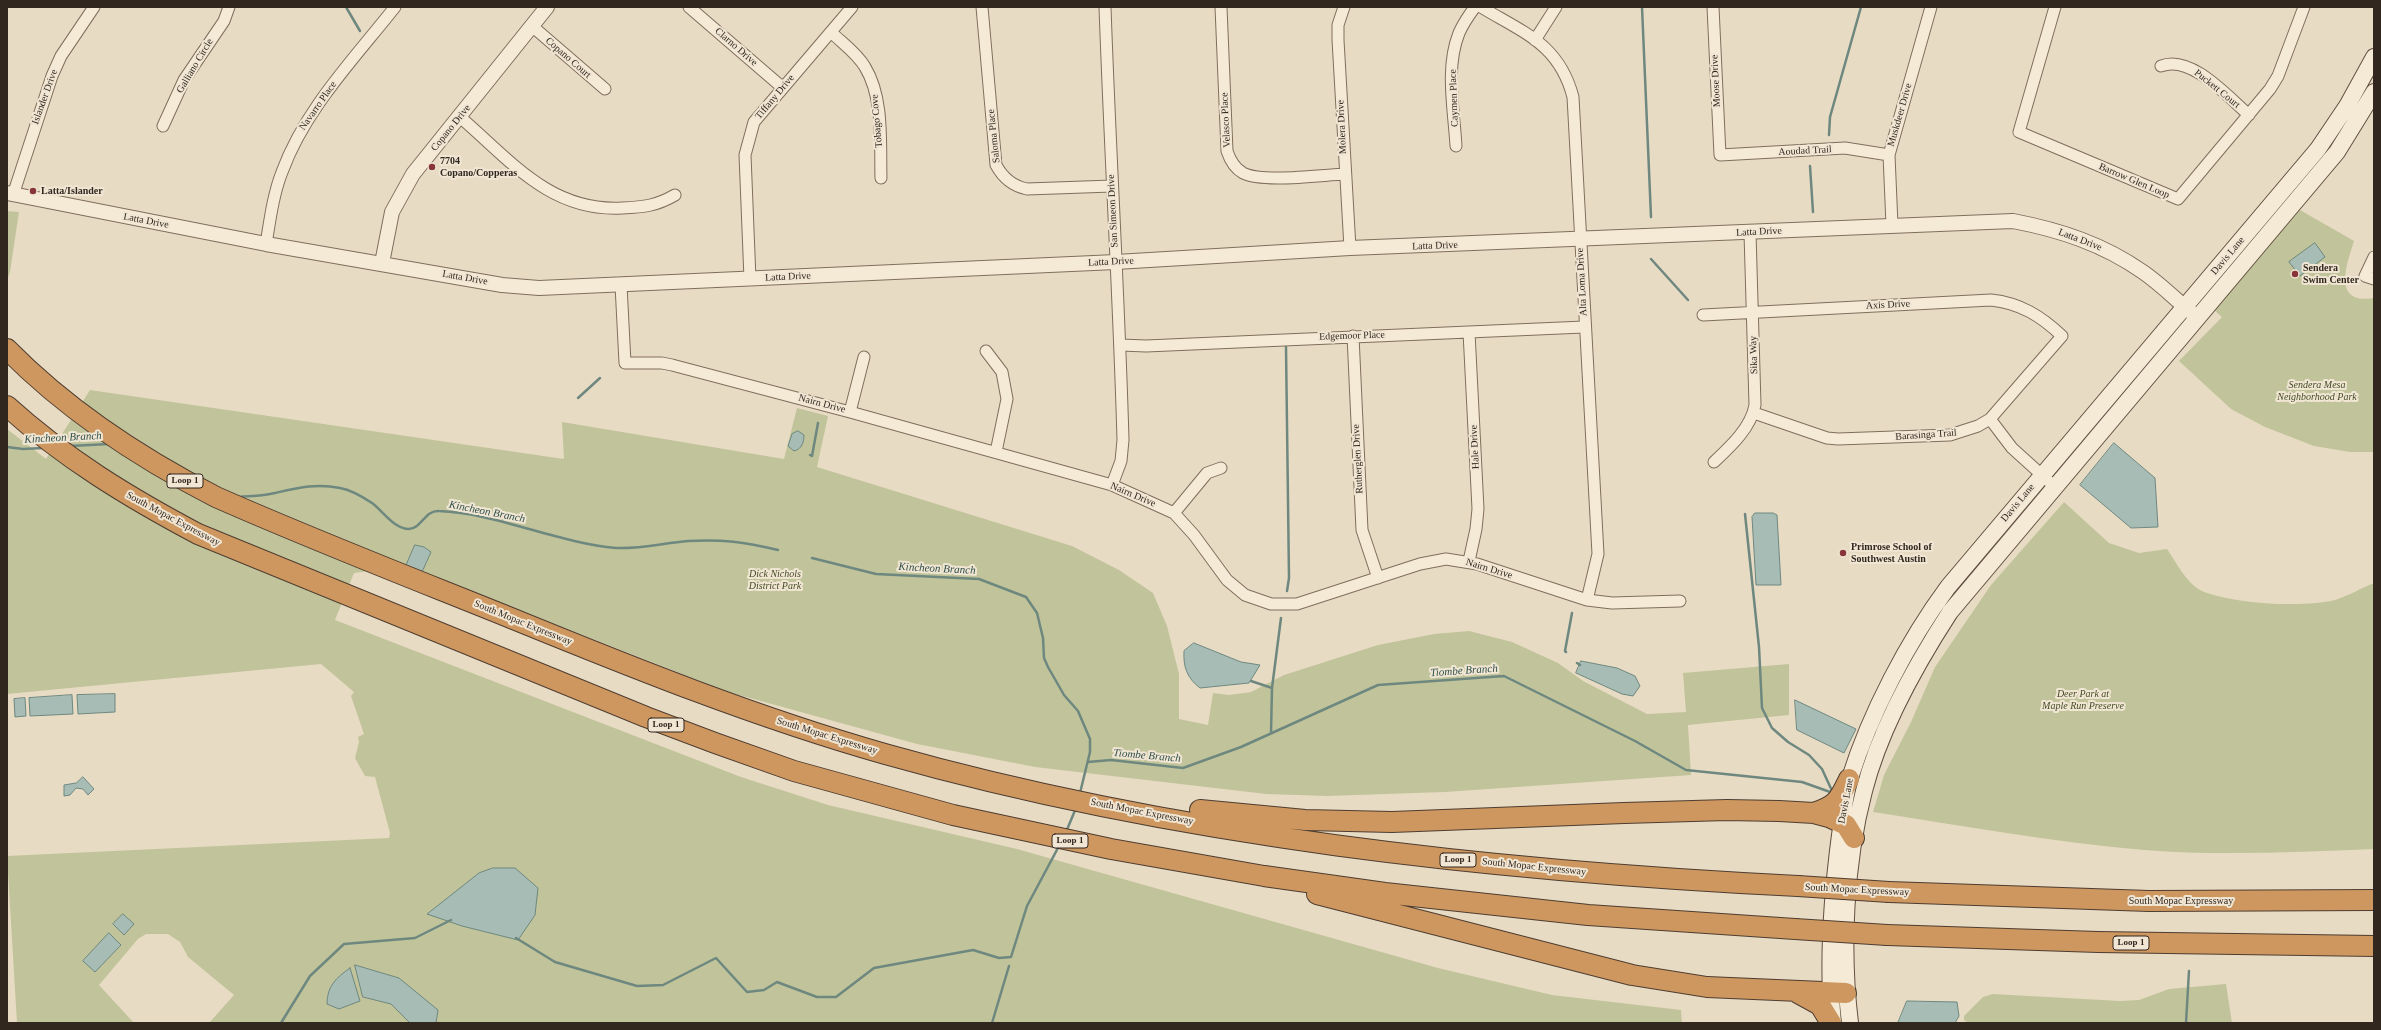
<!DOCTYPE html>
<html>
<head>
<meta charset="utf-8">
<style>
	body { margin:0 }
	#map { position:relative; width:2381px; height:1030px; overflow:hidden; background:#e8dbc4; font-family:"Times New Roman",serif }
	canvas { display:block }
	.frame { position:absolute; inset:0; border:8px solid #32271f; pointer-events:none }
</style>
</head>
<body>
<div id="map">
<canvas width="2381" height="1030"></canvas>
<div class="frame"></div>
</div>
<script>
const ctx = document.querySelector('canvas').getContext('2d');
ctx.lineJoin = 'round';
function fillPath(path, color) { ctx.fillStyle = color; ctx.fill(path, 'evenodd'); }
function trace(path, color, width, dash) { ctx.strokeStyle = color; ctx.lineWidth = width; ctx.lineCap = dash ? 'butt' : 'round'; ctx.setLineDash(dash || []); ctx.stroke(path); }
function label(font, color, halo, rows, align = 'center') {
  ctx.font = font + ' "Times New Roman",serif'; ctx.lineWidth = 4; ctx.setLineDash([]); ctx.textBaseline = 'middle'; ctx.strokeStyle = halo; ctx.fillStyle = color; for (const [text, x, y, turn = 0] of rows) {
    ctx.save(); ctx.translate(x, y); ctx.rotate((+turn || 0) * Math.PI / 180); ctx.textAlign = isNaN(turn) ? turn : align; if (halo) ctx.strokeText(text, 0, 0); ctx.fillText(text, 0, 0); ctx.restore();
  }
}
const green = new Path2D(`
	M 2300,210 L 2354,241 C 2347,264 2331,305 2374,298 L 2374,452 L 2350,452 L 2314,446 L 2265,427 L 2231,409 L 2179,361 L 2222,317 L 2214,310 Z
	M 7,211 L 19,212 L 10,272 L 7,280 Z
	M 90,390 L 564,459 L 562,422 L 784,459 L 797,408 L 828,416 L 817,467 L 1072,546 L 1119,570 L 1153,593 L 1167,626 L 1179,674 L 1179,719 L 1208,725 L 1213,693 L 1229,695 L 1251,692 L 1284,675 L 1378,645 L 1434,634 L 1469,631 L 1512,642 L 1558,663 L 1583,681 L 1647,714 L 1686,712 L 1683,673 L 1789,664 L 1789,715 L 1688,725 L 1691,775 L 1445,792 L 1327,796 L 1266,794 L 1035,767 L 917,744 L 728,692 L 422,572 L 431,552 L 406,566 L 354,573 L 335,620 L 741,777 L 828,805 L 1017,849 L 1438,968 L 1552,995 L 1681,1010 L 1682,1023 L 209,1023 L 234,995 L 188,957 L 180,942 L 168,934 L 146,934 L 138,939 L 99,985 L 134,1023 L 17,1023 L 7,856 L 389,838 L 390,833 L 375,777 L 365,776 L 355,758 L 359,742 L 358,737 L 364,734 L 351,696 L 354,692 L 321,664 L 7,694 L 7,429 L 46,459 Z
	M 2064,502 L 2109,543 L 2139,553 L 2167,549 C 2176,562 2187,584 2202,591 C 2232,604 2304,608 2335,600 C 2348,596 2361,588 2374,583 L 2374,849 C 2298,852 2219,856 2144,850 C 2053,842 1963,826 1873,812 L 1884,775 L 1911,722 L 1935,667 L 1991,585 Z
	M 2226,984 L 2232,1023 L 1968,1023 L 1964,1020 L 1964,1016 L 1983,997 L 1993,994 L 2120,1001 L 2139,1000 L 2169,989 Z`);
const water = new Path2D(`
	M 2315,243 L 2325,257 L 2300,276 L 2289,262 Z
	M 798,431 L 804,435 C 804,442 802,449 794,451 L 788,446 L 792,434 Z
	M 2114,443 L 2155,478 L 2158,527 L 2131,528 L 2080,485 Z
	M 1755,513 L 1773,513 L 1777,515 L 1781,585 L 1756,585 L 1752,517 Z
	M 415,545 L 424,547 L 431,552 L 422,572 L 406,566 Z
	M 1194,643 L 1241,662 L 1260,665 L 1249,683 L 1200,688 C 1187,678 1183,667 1184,651 Z
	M 1581,661 L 1617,668 L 1635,676 L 1640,686 L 1633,696 L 1622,694 L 1576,673 Z
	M 115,694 L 115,712 L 78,714 L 77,695 Z
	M 72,695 L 73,714 L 30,716 L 29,698 Z
	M 25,698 L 26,716 L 15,717 L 14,699 Z
	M 1795,700 L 1856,729 L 1844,753 L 1797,730 Z
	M 83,777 L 94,789 L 88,795 L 83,789 L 76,788 L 70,795 L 64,796 L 64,785 L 76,783 Z
	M 493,868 L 515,868 L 538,888 L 535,915 L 518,940 L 462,926 L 427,914 L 479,873 Z
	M 123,914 L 134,924 L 124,935 L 113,924 Z
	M 109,933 L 121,945 L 95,972 L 83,961 Z
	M 355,965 L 399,978 L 438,1010 L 436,1023 L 410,1023 L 391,1004 L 363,997 Z
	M 350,968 L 360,1001 L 339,1009 L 327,1004 C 327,986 336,978 350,968 Z
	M 1907,1001 L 1957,1002 L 1959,1016 L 1955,1023 L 1898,1023 Z`);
const stream = new Path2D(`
	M 346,7 L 360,31
	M 1642,7 L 1651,217
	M 1829,135 L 1830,117 L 1861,7
	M 1810,166 L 1813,212
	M 1651,259 L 1688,300
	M 1286,347 L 1289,578 L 1287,591
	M 578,398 L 600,378
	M 70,446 L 109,444
	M 7,447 L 23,449 L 43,448
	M 810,455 L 812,456 L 818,423
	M 239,497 C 250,496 263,496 275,493 C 297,488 316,483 340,488 C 351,490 363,497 372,503 C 383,511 394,529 409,529 C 422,528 425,510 439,511 C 496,513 558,543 616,548 C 641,549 664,543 688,541 C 723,539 744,542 778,550
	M 1745,514 L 1759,647 L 1762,708 L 1772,728 L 1788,742 L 1809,755 L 1822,769 L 1833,793
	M 812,558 L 876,574 L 979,579 L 1026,597 L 1037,613 L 1043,638 L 1044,658 L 1048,667 L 1064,695 L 1078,711 L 1090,739 L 1090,752 L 1080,793
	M 1566,652 L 1565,651 L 1572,613
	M 1577,663 L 1580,665
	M 1251,681 L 1272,688
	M 1271,733 L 1272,688 L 1281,618
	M 1088,762 L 1111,760 L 1183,768 L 1241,747 L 1378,685 L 1504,676 L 1635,741 L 1686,770 L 1802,782 L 1833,793
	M 1066,832 L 1076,808
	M 516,938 L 555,962 L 637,986 L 663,985 L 716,958 L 747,992 L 764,990 L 777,982 L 817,997 L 836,997 L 874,968 L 973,950 L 999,958 L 1011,957 L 1027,906 L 1059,846
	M 281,1023 L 310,976 L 344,944 L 415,938 L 451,920
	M 992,1023 L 1009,966
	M 2186,1023 L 2189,971`);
const minor = new Path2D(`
	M 689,7 L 783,88
	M 982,7 L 996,165 C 1003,178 1012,186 1027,189 L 1112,186
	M 1105,7 C 1110,152 1119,296 1123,440 L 1121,461 L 1112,485
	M 1221,7 L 1227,151 C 1230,160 1234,168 1243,173 C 1262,183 1321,175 1345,174
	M 1344,7 L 1338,25 L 1338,40 L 1350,248
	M 1481,7 C 1524,33 1559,44 1573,97 L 1598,554 L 1587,600
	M 1713,7 L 1720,155 L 1845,148 L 1889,155
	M 2055,7 L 2019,132 L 2178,199 L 2270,89 L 2278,76 L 2304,7
	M 532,26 L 605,89
	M 831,32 C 842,43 857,53 865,67 C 884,98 880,143 881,178
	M 1535,40 L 1556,7
	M 2161,66 C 2191,54 2228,97 2249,115
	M 460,117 C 510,160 550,212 622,208 C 644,207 656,206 675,195
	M 163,126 L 184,80 L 224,21 L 229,7
	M 1456,146 C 1454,110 1445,68 1459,33 C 1463,24 1469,15 1475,7
	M 13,195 L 52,76 L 61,56 L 94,7
	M 1892,225 L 1889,155 L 1931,7
	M 266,244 C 270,220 273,195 282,172 C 305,109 354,59 395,7
	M 2374,257 L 2365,276 L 2374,279
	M 750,279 L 745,155 L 754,122 L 852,7
	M 621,285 L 625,363 L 662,363 L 672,365 L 850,412 L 1112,485 L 1174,513 L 1194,535 L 1227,580 L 1245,595 L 1271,604 L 1297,604 L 1420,564 L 1446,559 L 1477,564 L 1587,600 L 1612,603 L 1680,601
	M 1703,315 L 1991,300 C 2020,303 2041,316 2062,336 L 1990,419 L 1978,426 L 1950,435 L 1838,439 L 1827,438 L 1754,413
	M 1353,336 L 1362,530 L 1378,578
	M 1121,345 L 1146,346 L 1584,327
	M 986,351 L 1002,372 L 1007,399 L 996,452
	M 850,412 L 864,357
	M 1990,419 L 2012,448 L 2054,486
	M 1714,462 C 1730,447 1751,428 1755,405 L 1750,233
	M 1174,513 L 1207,473 L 1221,468
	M 1469,561 L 1476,529 L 1478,509 L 1469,332`);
const tertiary = new Path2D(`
	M 7,193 L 266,244 L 502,285 L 539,288 L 1116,262 L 1350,248 L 2013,221 C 2060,230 2103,244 2143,272 C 2162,285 2179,303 2197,317
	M 382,263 L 392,212 L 413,174 L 547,7`);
const secondary = new Path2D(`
	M 1833,1023 C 1827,962 1832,896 1840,835 C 1843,817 1844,796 1850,778 C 1870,714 1908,641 1948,587 L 2318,149 L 2347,106 L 2374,57
	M 1850,1023 C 1841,949 1845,863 1864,791 C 1880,728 1915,666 1950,612 L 2337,152 L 2374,92`);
const motorway = new Path2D(`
	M 7,349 C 68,411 140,458 216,497 C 311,539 409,577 506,616 C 631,667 755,717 885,754 C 1178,837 1494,871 1798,886
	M 7,406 C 64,458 130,498 198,534 L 646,717 L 715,743 L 794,771 L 953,815 L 1111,849 L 1264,876 L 1385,893 L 1588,915 L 1795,929
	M 1200,810 L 1305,820 L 1392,822 L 1624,813 L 1727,810 L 1779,811 L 1814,813 L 1829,817 L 1846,825 L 1854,838
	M 1814,813 C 1837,805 1839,800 1849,779
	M 1889,892 L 2149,901 L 2374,900
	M 1317,894 L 1632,975 L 1707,987 L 1846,993
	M 1887,935 L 2098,942 L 2374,946
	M 1798,993 L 1820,1005 L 1831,1023`);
const motorwayBridge = new Path2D(`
	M 1798,886 L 1889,892
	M 1795,929 L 1887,935`);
const markers = [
	[432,167,4,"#873539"],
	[33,191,4,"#873539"],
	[2295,274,4,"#873539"],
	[1843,553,4,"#873539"]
];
const shields = [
	[185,481,36],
	[666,725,36],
	[1070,841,36],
	[1458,860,36],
	[2131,943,36]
];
const shieldNames = [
	["Loop 1",185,481],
	["Loop 1",666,725],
	["Loop 1",1070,841],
	["Loop 1",1458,860],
	["Loop 1",2131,943]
];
const streetNames = [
	["Clarno Drive",736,47,41],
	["Copano Court",568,58,41],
	["Galliano Circle",195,66,-59],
	["Moose Drive",1716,81,-93],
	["Puckett Court",2217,89,39],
	["Islander Drive",45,97,-70],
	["Tiffany Drive",775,97,-50],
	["Caymen Place",1454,98,-92],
	["Navarro Place",318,106,-55],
	["Muskdeer Drive",1900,115,-74],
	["Velasco Place",1226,120,-93],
	["Tobago Cove",877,121,-95],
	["Molera Drive",1342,127,-93],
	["Copano Drive",451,128,-51],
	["Saloma Place",994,136,-96],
	["Aoudad Trail",1805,151,-3],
	["Barrow Glen Loop",2134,181,23],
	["San Simeon Drive",1113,211,-93],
	["Latta Drive",146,221,11],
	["Latta Drive",1759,232,-3],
	["Latta Drive",2080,240,21],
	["Latta Drive",1435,246,-2],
	["Davis Lane",2228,256,-50],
	["Latta Drive",1111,262,-3],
	["Latta Drive",788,277,-3],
	["Latta Drive",465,278,10],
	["Alta Loma Drive",1582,282,-93],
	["Axis Drive",1888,305,-3],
	["Edgemoor Place",1352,336,-2],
	["Sika Way",1754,355,-92],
	["Nairn Drive",822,404,15],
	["Barasinga Trail",1926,435,-4],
	["Hale Drive",1475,447,-93],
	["Rutherglen Drive",1358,459,-93],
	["Nairn Drive",1133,495,23],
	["Davis Lane",2018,503,-50],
	["South Mopac Expressway",173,519,28],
	["Nairn Drive",1489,569,17],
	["South Mopac Expressway",523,623,22],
	["South Mopac Expressway",827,736,17],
	["Davis Lane",1846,801,-79],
	["South Mopac Expressway",1142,812,11],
	["South Mopac Expressway",1534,867,6],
	["South Mopac Expressway",1857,890,3],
	["South Mopac Expressway",2181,901]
];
const poiNames = [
	["7704",440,161],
	["Copano/Copperas",440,173],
	["Latta/Islander",41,191],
	["Sendera",2303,268],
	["Swim Center",2303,280],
	["Primrose School of",1851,547],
	["Southwest Austin",1851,559]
];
const parkNames = [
	["Sendera Mesa",2317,385],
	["Neighborhood Park",2317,397],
	["Dick Nichols",775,574],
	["District Park",775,586],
	["Deer Park at",2083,694],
	["Maple Run Preserve",2083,706]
];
const waterNames = [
	["Kincheon Branch",63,438,-3],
	["Kincheon Branch",487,512,11],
	["Kincheon Branch",937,569,3],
	["Tiombe Branch",1464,671,-4],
	["Tiombe Branch",1147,756,5]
];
fillPath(green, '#c1c49a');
fillPath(water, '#a6bcb4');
trace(water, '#6e8880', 1);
trace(stream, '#6e8880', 2.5);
trace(minor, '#806e5d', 13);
trace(tertiary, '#806e5d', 16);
trace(secondary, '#624f40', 18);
trace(motorway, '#4e3d31', 22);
trace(minor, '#f4ead6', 11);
trace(tertiary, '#f4ead6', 14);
trace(secondary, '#f4ead6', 16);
trace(motorway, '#cd975f', 20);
trace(motorwayBridge, '#4e3d31', 22, []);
trace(motorwayBridge, '#cd975f', 20);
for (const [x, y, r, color] of markers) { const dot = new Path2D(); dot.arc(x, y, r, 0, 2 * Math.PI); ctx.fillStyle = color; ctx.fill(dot); trace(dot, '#f0e6d3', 1.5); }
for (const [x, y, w] of shields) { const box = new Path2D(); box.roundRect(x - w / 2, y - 7, w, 14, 3); ctx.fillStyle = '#f0e6d3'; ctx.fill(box); trace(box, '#32271f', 1); }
label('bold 9px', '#32271f', null, shieldNames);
label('10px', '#32271f', '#f0e6d3', streetNames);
label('bold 10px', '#32271f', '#f0e6d3', poiNames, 'left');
label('italic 10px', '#454c28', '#f0e6d3', parkNames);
label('italic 11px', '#30504c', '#f0e6d3', waterNames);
</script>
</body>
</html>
